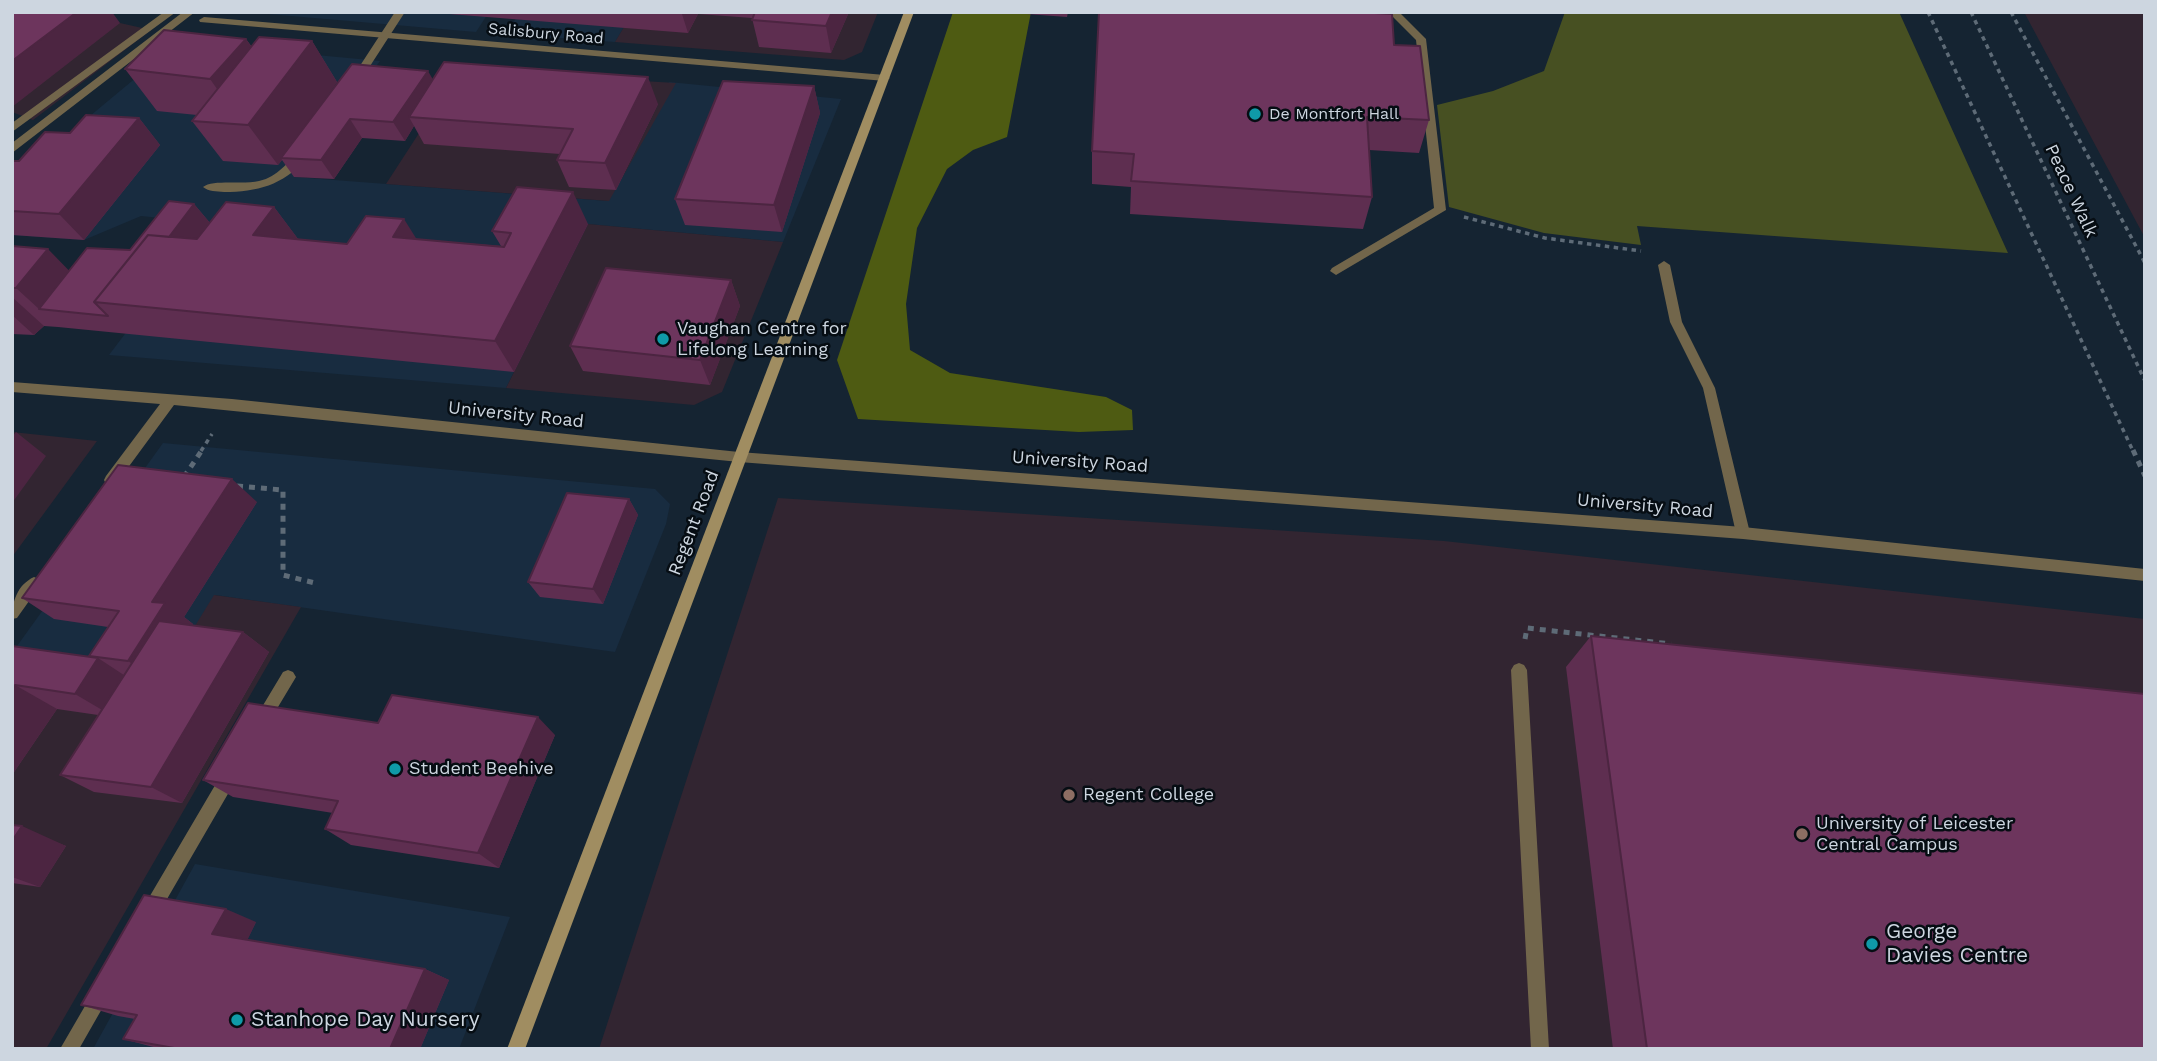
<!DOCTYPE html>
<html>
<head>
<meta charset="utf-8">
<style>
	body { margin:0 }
	#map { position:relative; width:2157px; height:1061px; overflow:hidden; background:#152432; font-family:"Work Sans",sans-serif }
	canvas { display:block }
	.frame { position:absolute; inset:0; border:14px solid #cdd6e0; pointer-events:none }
</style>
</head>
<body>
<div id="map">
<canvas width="2157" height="1061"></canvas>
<div class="frame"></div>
</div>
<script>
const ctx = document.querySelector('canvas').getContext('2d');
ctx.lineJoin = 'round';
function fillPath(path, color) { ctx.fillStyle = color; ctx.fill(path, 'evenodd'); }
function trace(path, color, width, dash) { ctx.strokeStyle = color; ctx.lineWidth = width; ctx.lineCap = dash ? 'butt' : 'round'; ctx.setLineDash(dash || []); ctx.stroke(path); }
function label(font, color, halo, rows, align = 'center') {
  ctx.font = font + ' "Work Sans",sans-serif'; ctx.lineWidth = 5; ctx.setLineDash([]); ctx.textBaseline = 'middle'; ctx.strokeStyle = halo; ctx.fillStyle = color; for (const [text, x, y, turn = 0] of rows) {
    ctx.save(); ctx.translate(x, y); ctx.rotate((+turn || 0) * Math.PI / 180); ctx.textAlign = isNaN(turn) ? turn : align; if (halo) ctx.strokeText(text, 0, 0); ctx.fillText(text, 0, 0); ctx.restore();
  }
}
const built = new Path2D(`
	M 245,12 L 489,12 L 476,32 Z
	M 520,12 L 633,12 L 615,42 L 506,34 Z
	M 179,42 L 380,61 L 295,177 L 608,201 L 669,82 L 841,99 L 783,242 L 588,224 L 506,388 L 109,355 L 209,223 L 141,216 L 84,240 L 12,235 L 12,175 L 43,155 Z
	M 163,443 L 655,489 L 670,504 L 666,524 L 615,652 L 215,595 L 158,686 L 12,653 Z
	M 195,864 L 510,917 L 459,1049 L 93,1049 Z`);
const education = new Path2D(`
	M 12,12 L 120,23 L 151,30 L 33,120 L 12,112 Z
	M 633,12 L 878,12 L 862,52 L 844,60 L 615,42 Z
	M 2024,12 L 2145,12 L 2145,238 Z
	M 460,70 L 676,83 L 609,201 L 386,184 Z
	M 588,224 L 783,242 L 722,392 L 694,405 L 506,388 Z
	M 12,432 L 97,441 L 12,557 Z
	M 778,498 L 1444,541 L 2145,619 L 2145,1049 L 599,1049 Z
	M 214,595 L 301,607 L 46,1049 L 12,1049 L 12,666 L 158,686 Z`);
const green = new Path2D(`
	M 1565,12 L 1899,12 L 2008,253 L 1637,226 L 1641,245 L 1544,233 L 1449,207 L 1437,105 L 1493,91 L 1544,71 Z`);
const forest = new Path2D(`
	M 953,12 L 1031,12 L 1007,137 L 973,150 L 947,169 L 917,228 L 906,304 L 910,350 L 950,373 L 1106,397 L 1132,410 L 1133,430 L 1079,432 L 858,419 L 837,360 Z`);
const pathFar1 = new Path2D(`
	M 1928,12 L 2133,451
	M 1971,12 L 2145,381
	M 2011,12 L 2145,263
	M 1464,217 L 1545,238 L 1641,251
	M 201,451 L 212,434`);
const path = new Path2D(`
	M 2133,450 L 2145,476
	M 184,477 L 202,450
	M 237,486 L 283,490 L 283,575 L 315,583
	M 1525,639 L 1527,628 L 1671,644`);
const lane = new Path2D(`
	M 164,12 L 176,12 L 12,132 L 12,123 Z
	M 395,12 L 405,12 L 361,80 L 353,80 L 352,78 Z
	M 1388,12 L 1399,12 L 1426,39 L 1446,210 L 1336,275 L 1330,271 L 1332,268 L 1434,208 L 1416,40 Z
	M 301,153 L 305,154 L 305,160 C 283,185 257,192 224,192 C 216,191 209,192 203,187 C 213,179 244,185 259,181 C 279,177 286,161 301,153 Z
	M 1664,261 L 1670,265 L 1682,322 L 1715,388 L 1750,533 L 1748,537 L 1738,537 L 1736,533 L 1703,388 L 1670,322 L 1658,265 Z
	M 1519,663 L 1524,665 L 1527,670 L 1549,1049 L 1531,1049 L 1511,670 L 1514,665 Z
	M 288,670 L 293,672 L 296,677 L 266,727 L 261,729 L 256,727 L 253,722 L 283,672 Z
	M 230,767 L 236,770 L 238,775 L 236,780 L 156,918 L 150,920 L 144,918 L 142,912 L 144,906 L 224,770 Z
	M 102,984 L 108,987 L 111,993 L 79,1049 L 60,1049 L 96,987 Z`);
const street = new Path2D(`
	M 183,12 L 195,12 L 12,153 L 12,143 Z
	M 204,17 L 885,75 L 890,78 L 885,81 L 200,22 L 199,20 Z
	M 12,382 L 232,399 L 739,452 L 1743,527 L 2145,569 L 2145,581 L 1743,539 L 739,462 L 174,405 L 116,484 L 106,484 L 104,480 L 106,476 L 160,404 L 12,392 Z
	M 34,577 L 39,579 L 41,583 L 39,587 L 17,618 L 12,619 C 12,602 17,585 34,577 Z`);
const secondary = new Path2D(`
	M 904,12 L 914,12 L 525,1049 L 507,1049 Z`);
const wall = new Path2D(`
	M 352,12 L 373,12 L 372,14 Z
	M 424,12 L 849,12 L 831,53 L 759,47 L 752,18 L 698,14 L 688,33 Z
	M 1000,12 L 1068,12 L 1067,17 Z
	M 246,39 L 252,47 L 312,41 L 337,82 L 316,111 L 433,80 L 658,104 L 616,190 L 569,187 L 557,160 L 560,154 L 424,144 L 414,126 L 405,141 L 362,138 L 334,179 L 294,177 L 282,160 L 278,165 L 223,161 L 192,121 L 197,115 L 157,111 L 125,69 Z
	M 1394,45 L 1429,120 L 1419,153 L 1369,150 L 1372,197 L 1363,229 L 1130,214 L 1131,187 L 1092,184 L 1092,151 Z
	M 814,86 L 820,113 L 782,232 L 685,225 L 675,199 Z
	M 139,118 L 160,145 L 84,240 L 12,235 L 12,161 L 19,161 L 70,133 Z
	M 194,204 L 210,223 L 197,239 L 274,207 L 298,239 L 347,244 L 416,239 L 501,246 L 492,231 L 588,224 L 514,372 L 58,327 L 44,326 L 34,335 L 12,334 L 12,246 L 69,271 L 130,250 Z
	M 731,280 L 740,306 L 710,385 L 583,371 L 570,346 Z
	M 629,499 L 638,515 L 603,604 L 540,597 L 528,582 Z
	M 257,502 L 184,617 L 193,624 L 192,625 L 243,632 L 269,652 L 182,803 L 94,792 L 60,775 L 98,715 L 57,709 L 12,775 L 12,646 L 91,657 L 89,656 L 108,627 L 54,619 L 22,598 Z
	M 1591,636 L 2145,1049 L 1613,1049 L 1566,667 Z
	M 378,723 L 555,735 L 499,868 L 351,845 L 325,829 L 333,813 L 233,797 L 203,780 Z
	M 12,825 L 66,846 L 40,887 L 12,883 Z
	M 256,922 L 247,940 L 425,969 L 449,980 L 420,1049 L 161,1049 L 123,1039 L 135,1019 L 118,1016 L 81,1005 Z`);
const shadedWall = new Path2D(`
	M 77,12 L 112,12 L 120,23 L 12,107 L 12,61 Z
	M 683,12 L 697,12 L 698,14 L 688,33 L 682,14 Z
	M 832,12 L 849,12 L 831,53 L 826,26 Z
	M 246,39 L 274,80 L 239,120 L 210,79 Z
	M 312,41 L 337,82 L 283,158 L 281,158 L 282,160 L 278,165 L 248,125 Z
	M 428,71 L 439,90 L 409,117 L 414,126 L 405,141 L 393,122 Z
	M 648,77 L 658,104 L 616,190 L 605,163 Z
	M 814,86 L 820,113 L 782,232 L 774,205 Z
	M 139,118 L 160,145 L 84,240 L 59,214 Z
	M 350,119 L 362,138 L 334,179 L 321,160 Z
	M 573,192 L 588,224 L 514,372 L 495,341 Z
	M 194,204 L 210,223 L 146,307 L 116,304 Z
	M 274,207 L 298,239 L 253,235 Z
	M 404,219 L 424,251 L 393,237 Z
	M 48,249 L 87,289 L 39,309 L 16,288 Z
	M 731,280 L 740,306 L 710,385 L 700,360 Z
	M 12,297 L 44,326 L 34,335 L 12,315 Z
	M 16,432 L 46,456 L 12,503 L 12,437 Z
	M 232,479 L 257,502 L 184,617 L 193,624 L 158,681 L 128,661 L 152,602 Z
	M 629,499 L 638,515 L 603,604 L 593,589 Z
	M 243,632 L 269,652 L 182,803 L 151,787 Z
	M 98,658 L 136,683 L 114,717 L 75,694 Z
	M 15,685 L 57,709 L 12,775 L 12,689 Z
	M 538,717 L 555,735 L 499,868 L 478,853 Z
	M 22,826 L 66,846 L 40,887 L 12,877 L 12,841 Z
	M 226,909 L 256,922 L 244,947 L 212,934 Z
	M 425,969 L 449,980 L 420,1049 L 390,1049 Z`);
const building = new Path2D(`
	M 12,12 L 77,12 L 12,61 Z
	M 755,12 L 832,12 L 826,26 L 752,20 Z
	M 1099,12 L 1358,12 L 1392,14 L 1394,45 L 1420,46 L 1429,120 L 1367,117 L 1372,197 L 1131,181 L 1134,154 L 1092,151 Z
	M 164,30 L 246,39 L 210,79 L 125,69 Z
	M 259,37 L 312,41 L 248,125 L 192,121 Z
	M 444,62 L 648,77 L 605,163 L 557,160 L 573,129 L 409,117 Z
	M 352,64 L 428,71 L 393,122 L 350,119 L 321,160 L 281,158 Z
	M 723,81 L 814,86 L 774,205 L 675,199 Z
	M 86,115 L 139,118 L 59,214 L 12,211 L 12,161 L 19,161 L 45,132 L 70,133 Z
	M 517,187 L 573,192 L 495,341 L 94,302 L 148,235 L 197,239 L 226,202 L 274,207 L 253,235 L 347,244 L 366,216 L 404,219 L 393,237 L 504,247 L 511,233 L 492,231 Z
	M 169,201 L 194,204 L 169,237 L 148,235 L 94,302 L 108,316 L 39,309 L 87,248 L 130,250 Z
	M 12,246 L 48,249 L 16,288 L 12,288 Z
	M 606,268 L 731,280 L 700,360 L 570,346 Z
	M 118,465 L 232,479 L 152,602 L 165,603 L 128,661 L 89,656 L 119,611 L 22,598 Z
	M 567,493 L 629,499 L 593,589 L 528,582 Z
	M 159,621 L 243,632 L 151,787 L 60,775 Z
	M 1591,636 L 2145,694 L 2145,1049 L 1647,1049 Z
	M 12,646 L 98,658 L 75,694 L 15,685 L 12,689 Z
	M 392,695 L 538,717 L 478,853 L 325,829 L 338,801 L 203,780 L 248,703 L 378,723 Z
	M 12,825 L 22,826 L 12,841 Z
	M 144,895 L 226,909 L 212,934 L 425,969 L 390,1049 L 180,1049 L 123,1039 L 137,1015 L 81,1005 Z`);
const markers = [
	[1255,114,7,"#0f9aa8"],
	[663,339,7,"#0f9aa8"],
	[395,769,7,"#0f9aa8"],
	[1069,795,7,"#8d6e63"],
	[1802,834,7,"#8d6e63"],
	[1872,944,7,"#0f9aa8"],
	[237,1020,7,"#0f9aa8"]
];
const farStreetnames = [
	["Salisbury Road",546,34,5]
];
const farPoinames = [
	["De Montfort Hall",1269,114]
];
const streetNames = [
	["Peace Walk",2071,191,65],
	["University Road",516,415,6],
	["University Road",1080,462,4],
	["University Road",1645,506,5],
	["Regent Road",694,523,-69]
];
const poiNames = [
	["Vaughan Centre for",677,329],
	["Lifelong Learning",677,350],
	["Student Beehive",409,769],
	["Regent College",1083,795],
	["University of Leicester",1816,824],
	["Central Campus",1816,845]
];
const nearPoinames = [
	["George",1886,932],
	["Davies Centre",1886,956],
	["Stanhope Day Nursery",251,1020]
];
fillPath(built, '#182c40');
fillPath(education, '#322531');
fillPath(green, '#475022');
fillPath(forest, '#4e5b12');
trace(pathFar1, '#5e6b77', 3.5, [4.5, 4.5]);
trace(path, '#5e6b77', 5, [6, 6]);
fillPath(lane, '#72664b');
fillPath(street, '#72664b');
fillPath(secondary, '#a08d61');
fillPath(wall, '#5e2e50');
fillPath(shadedWall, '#4c2541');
fillPath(building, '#6d355d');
trace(building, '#4c2541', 2);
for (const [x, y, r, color] of markers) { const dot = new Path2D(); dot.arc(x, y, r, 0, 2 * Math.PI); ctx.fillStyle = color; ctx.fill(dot); trace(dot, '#060d13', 2.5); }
label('16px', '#cdd6e0', '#060d13', farStreetnames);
label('16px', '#cdd6e0', '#060d13', farPoinames, 'left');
label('18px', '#cdd6e0', '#060d13', streetNames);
label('18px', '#cdd6e0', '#060d13', poiNames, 'left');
label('21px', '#cdd6e0', '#060d13', nearPoinames, 'left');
</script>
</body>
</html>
